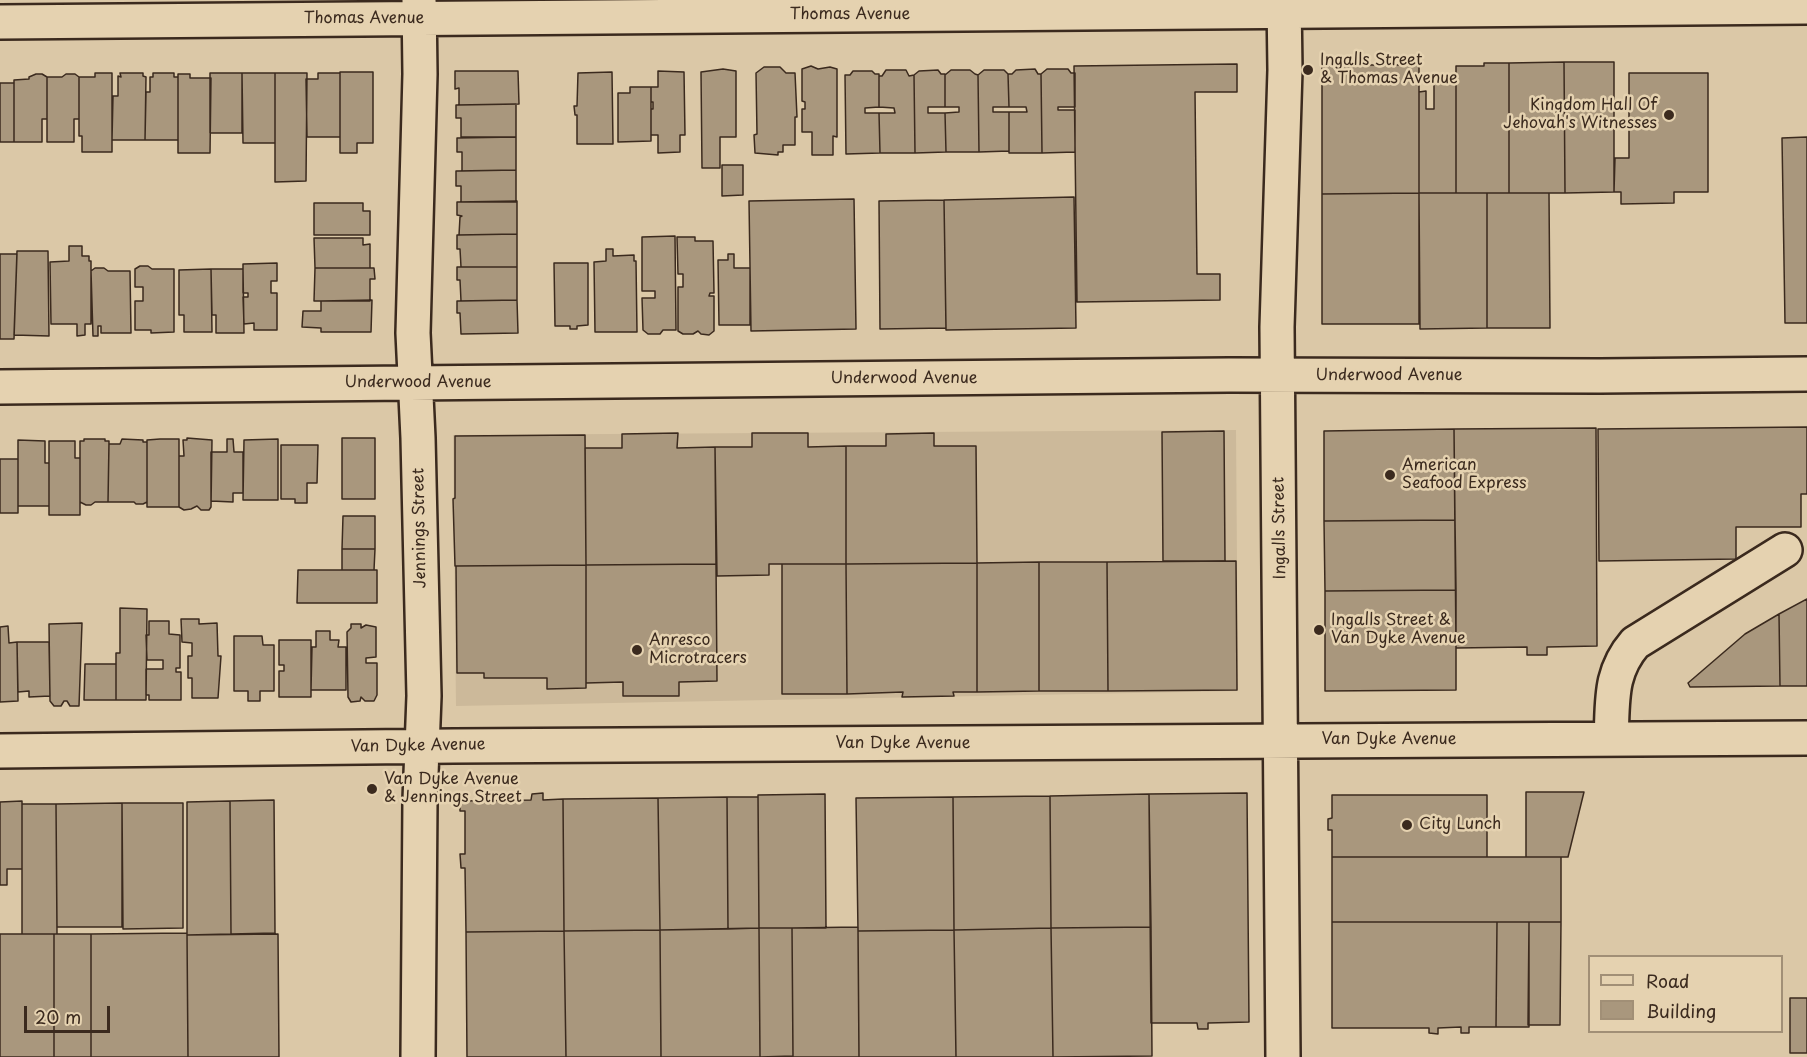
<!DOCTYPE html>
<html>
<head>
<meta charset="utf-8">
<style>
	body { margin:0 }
	#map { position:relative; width:1807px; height:1057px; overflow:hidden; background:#dbc8a7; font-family:"Playpen Sans",sans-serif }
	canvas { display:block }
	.legend { position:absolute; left:1588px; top:955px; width:195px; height:78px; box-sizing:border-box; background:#e5d2b0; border:2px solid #a18f76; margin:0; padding:8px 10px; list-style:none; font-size:18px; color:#3b2a1e }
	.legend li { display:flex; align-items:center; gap:12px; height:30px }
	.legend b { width:30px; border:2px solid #a18f76 }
	.scale { position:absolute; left:24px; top:1006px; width:86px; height:27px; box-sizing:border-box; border:3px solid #3b2a1e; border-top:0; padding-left:8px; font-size:18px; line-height:21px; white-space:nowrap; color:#3b2a1e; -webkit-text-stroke:4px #e5d2b0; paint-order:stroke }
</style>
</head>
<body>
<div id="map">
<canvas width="1807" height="1057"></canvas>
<ul class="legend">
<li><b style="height:8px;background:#e5d2b0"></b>Road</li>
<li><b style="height:16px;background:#a9977d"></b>Building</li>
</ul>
<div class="scale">20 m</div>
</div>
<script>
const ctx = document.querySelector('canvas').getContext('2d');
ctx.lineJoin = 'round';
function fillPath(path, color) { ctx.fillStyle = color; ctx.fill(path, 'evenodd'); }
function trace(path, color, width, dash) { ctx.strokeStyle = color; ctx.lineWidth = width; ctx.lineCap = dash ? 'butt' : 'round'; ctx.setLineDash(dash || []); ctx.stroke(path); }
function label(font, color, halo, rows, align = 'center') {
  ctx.font = font + ' "Playpen Sans",sans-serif'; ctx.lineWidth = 5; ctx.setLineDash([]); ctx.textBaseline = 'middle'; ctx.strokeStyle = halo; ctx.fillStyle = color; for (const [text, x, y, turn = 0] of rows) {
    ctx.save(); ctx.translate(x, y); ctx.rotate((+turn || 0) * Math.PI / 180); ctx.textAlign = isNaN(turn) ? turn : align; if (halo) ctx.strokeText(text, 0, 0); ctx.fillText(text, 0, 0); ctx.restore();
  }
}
const built = new Path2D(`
	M 1236,430 L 1238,691 L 456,706 L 453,435 Z`);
const building = new Path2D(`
	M 1564,62 L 1614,62 L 1614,192 L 1565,193 Z
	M 1564,62 L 1565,193 L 1509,193 L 1509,63 Z
	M 1484,63 L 1509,63 L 1509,193 L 1456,193 L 1456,66 L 1484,66 Z
	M 1237,64 L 1237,92 L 1195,92 L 1197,274 L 1220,274 L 1220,300 L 1077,302 L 1074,66 Z
	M 1322,65 L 1419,65 L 1419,193 L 1322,194 Z
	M 811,66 L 818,69 L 830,67 L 837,69 L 837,137 L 833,136 L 833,155 L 812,155 L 812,132 L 802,132 L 802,109 L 805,109 L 805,102 L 802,101 L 802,69 Z
	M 764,67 L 780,67 L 786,73 L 795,73 L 797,117 L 795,117 L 795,145 L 783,145 L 783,152 L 778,152 L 778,155 L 755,153 L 754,135 L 757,134 L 756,73 Z
	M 723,69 L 736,71 L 736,137 L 720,137 L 720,168 L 702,168 L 701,72 Z
	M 1035,69 L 1038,74 L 1041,74 L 1042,153 L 1009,153 L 1009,112 L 1027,112 L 1026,107 L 1009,107 L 1008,74 L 1012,74 L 1016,70 Z
	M 1047,69 L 1068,69 L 1071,73 L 1075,73 L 1075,107 L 1058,107 L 1058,110 L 1075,110 L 1075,152 L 1042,153 L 1041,74 Z
	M 886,70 L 906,70 L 909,76 L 914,75 L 915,153 L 880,153 L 879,113 L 895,113 L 894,108 L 879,107 L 879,76 L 882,76 Z
	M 938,70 L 941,74 L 945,74 L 945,107 L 928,107 L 928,113 L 945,113 L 946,152 L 915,153 L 914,75 L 919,71 Z
	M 951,70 L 970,70 L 975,74 L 978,75 L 979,152 L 946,152 L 945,113 L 959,112 L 959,107 L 945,107 L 945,75 Z
	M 984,70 L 1004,70 L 1008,74 L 1009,107 L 993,107 L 993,112 L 1009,112 L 1009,151 L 979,152 L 978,75 Z
	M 455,71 L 518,71 L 519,104 L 459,105 L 459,88 L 455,89 Z
	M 658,71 L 684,72 L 685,135 L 680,135 L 680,152 L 658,153 L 658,135 L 651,135 L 651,109 L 653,109 L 653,102 L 651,102 L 651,87 L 658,87 Z
	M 853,71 L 872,71 L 875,74 L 879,74 L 879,107 L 865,108 L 865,113 L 879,113 L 880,153 L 846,154 L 845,75 L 850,75 Z
	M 340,72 L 373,72 L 373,143 L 357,143 L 357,153 L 340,153 Z
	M 612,72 L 613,144 L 577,144 L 577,115 L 575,115 L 574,106 L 577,106 L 578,73 Z
	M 95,73 L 112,73 L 112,152 L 82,152 L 82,136 L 79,136 L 79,77 L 95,77 Z
	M 120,73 L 143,73 L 143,76 L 146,77 L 145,140 L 112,140 L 113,96 L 118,96 L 118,76 L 121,77 Z
	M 153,73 L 174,73 L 174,77 L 178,77 L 178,140 L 145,140 L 146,92 L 150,92 L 150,77 L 153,77 Z
	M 210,73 L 242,73 L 242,133 L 210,133 Z
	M 242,73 L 275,73 L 275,143 L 243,143 Z
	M 275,73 L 307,73 L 306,181 L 275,182 Z
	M 318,73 L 340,73 L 340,137 L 307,137 L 306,79 L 318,79 Z
	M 1629,73 L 1708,73 L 1708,192 L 1674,192 L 1674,203 L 1621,204 L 1621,192 L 1614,192 L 1615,158 L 1629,158 Z
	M 36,74 L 42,74 L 47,77 L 47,119 L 42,119 L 42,142 L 14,142 L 14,80 L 29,79 L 29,77 Z
	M 66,74 L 75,74 L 79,77 L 79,119 L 74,119 L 74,142 L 47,142 L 47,77 L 62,77 Z
	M 178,74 L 190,74 L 190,78 L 211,78 L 210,153 L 178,153 Z
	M 1456,81 L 1456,193 L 1419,193 L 1419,92 L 1426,91 L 1426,109 L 1434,109 L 1434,82 Z
	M 0,83 L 14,83 L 14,142 L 0,142 Z
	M 630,87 L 651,87 L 651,141 L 618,142 L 618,93 L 630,93 Z
	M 516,104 L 516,137 L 461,137 L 461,118 L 456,118 L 456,105 Z
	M 516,137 L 516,170 L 462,171 L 462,152 L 457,152 L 457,138 Z
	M 1807,137 L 1807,323 L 1785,323 L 1782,138 Z
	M 722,165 L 743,165 L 743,195 L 722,196 Z
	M 516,170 L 516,202 L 461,202 L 461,186 L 456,186 L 456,171 Z
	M 1419,193 L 1419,324 L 1322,324 L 1322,194 Z
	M 1419,193 L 1487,193 L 1487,328 L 1420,329 Z
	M 1487,193 L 1549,193 L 1550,328 L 1487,328 Z
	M 1074,197 L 1076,328 L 946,330 L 944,200 Z
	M 854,199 L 856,329 L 751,331 L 749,201 Z
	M 944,200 L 946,328 L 880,329 L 879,201 Z
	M 517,201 L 517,234 L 459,235 L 460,217 L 462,216 L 457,215 L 457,202 Z
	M 314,203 L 363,203 L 363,211 L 370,211 L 370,235 L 314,235 Z
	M 517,234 L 517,267 L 461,267 L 460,249 L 457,249 L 457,235 Z
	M 675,236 L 676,330 L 663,330 L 660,334 L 648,334 L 643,330 L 642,298 L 655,298 L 655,291 L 642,291 L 642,237 Z
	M 677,237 L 695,237 L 695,241 L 713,241 L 714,293 L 710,293 L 709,296 L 714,296 L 714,331 L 709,335 L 701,334 L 698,331 L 693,334 L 683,334 L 678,331 L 678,287 L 683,287 L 683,274 L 678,274 Z
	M 314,238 L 363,238 L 363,245 L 370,244 L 370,268 L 315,268 Z
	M 69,246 L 82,246 L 82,256 L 89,256 L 89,261 L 91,261 L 91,324 L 85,324 L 85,335 L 77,336 L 77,324 L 51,324 L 50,262 L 69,261 Z
	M 606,249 L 613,249 L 613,256 L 634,255 L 634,261 L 636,261 L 637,332 L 595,332 L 594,262 L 606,261 Z
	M 17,251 L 48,251 L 49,336 L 14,335 Z
	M 0,254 L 17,254 L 14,339 L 0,339 Z
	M 728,254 L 734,254 L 734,268 L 750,268 L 750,325 L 719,325 L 718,260 L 728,260 Z
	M 277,263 L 277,281 L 271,281 L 271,293 L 277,293 L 277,330 L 254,330 L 254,323 L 244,324 L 243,297 L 248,297 L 248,293 L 243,293 L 243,264 Z
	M 554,263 L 588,263 L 588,325 L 577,326 L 577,329 L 570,329 L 570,326 L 555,326 Z
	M 140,266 L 148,266 L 152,269 L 174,269 L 174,332 L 151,333 L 151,330 L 135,330 L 135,301 L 143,301 L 143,287 L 135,287 L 135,269 Z
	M 457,267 L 517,267 L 517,300 L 461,301 L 460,280 L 457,280 Z
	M 95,268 L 104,268 L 108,271 L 130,271 L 131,333 L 101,333 L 101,326 L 98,326 L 98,336 L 93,336 L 91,271 Z
	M 315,268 L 374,268 L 375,279 L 370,279 L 370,301 L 314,301 Z
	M 211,269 L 212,332 L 184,332 L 184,315 L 179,315 L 179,270 Z
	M 211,269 L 243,269 L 244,333 L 216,333 L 216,315 L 212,315 Z
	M 372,300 L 371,332 L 321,332 L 321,328 L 302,327 L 303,311 L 321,311 L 321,301 Z
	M 517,300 L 518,333 L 461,334 L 460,313 L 457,313 L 457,301 Z
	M 1807,427 L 1807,494 L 1801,494 L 1801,527 L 1736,527 L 1736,559 L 1599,561 L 1598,429 Z
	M 1596,428 L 1597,646 L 1547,647 L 1547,655 L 1527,655 L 1527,647 L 1456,648 L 1454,429 Z
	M 1454,429 L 1455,520 L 1324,521 L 1324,431 Z
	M 1224,431 L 1225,561 L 1163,561 L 1162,432 Z
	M 678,433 L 677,448 L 715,447 L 716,564 L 586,565 L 585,448 L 622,448 L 622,434 Z
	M 752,433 L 808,433 L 808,447 L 846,446 L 846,564 L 769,564 L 769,575 L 717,576 L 715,447 L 752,447 Z
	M 934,433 L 934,446 L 976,446 L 977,563 L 846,564 L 846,446 L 886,446 L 886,434 Z
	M 585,435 L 586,565 L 455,566 L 453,499 L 455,498 L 455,436 Z
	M 187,438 L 212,440 L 211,507 L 209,510 L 201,510 L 197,506 L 191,509 L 184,510 L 179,507 L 179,456 L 184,456 L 183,440 L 187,440 Z
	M 342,438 L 375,438 L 375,499 L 342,499 Z
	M 84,439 L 105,439 L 105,441 L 109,441 L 108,502 L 95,502 L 91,505 L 86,505 L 80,502 L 80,441 L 84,441 Z
	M 122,439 L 143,440 L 143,442 L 147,442 L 147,502 L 143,504 L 136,504 L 134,502 L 108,502 L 109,444 L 120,444 Z
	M 160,439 L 179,439 L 179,507 L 147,507 L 147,440 Z
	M 227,439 L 233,439 L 234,452 L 243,452 L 243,493 L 233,493 L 233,502 L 211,501 L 211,452 L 227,452 Z
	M 278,439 L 278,500 L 243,500 L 244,440 Z
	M 18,440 L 45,441 L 45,463 L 49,463 L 49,506 L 18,506 Z
	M 49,441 L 75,441 L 75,458 L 80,458 L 80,515 L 49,515 Z
	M 281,445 L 318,445 L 317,483 L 307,483 L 307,503 L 295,503 L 295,499 L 281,499 Z
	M 0,459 L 18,459 L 18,513 L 0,513 Z
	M 343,516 L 375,516 L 375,549 L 342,549 Z
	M 1455,520 L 1456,590 L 1325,591 L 1324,521 Z
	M 342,549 L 375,549 L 374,570 L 342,570 Z
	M 1236,561 L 1237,690 L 1108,691 L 1107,562 Z
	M 1039,562 L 1107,562 L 1108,691 L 1039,691 Z
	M 1039,562 L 1039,691 L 977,692 L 977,563 Z
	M 977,563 L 977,692 L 953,692 L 954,696 L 902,697 L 903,692 L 847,694 L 846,564 Z
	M 716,564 L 717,681 L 679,682 L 679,696 L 623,696 L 623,682 L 586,683 L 586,565 Z
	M 782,564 L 846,564 L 847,694 L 782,694 Z
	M 586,565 L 586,688 L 547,689 L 547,678 L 484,678 L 484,673 L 457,673 L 456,566 Z
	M 298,570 L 377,570 L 377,603 L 297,603 Z
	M 1456,590 L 1456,690 L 1325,691 L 1325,591 Z
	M 1807,599 L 1807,686 L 1780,686 L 1779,614 Z
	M 120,608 L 147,609 L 146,700 L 116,700 L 116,653 L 120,653 Z
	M 1779,614 L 1780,686 L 1690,687 L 1688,683 L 1745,634 Z
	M 181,619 L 199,619 L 199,624 L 217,623 L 218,656 L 221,656 L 218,698 L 192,698 L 192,678 L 188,678 L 188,656 L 192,656 L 192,643 L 182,642 Z
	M 149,621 L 169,621 L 169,634 L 180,635 L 180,668 L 176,668 L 176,672 L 181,672 L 181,700 L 149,700 L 149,695 L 146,695 L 146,669 L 163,669 L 163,660 L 147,660 L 146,635 L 149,635 Z
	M 82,623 L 79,706 L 70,706 L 67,701 L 64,701 L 61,706 L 54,706 L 50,701 L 49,624 Z
	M 351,624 L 361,624 L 361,628 L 366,625 L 376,627 L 376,657 L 366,658 L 366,663 L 377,663 L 377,695 L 374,701 L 365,701 L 361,697 L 360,701 L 351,702 L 348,697 L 347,632 L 351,628 Z
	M 8,626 L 9,643 L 17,642 L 18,701 L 0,702 L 0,627 Z
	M 316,631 L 330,631 L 330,640 L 339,640 L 338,647 L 346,647 L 346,690 L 311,690 L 312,647 L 316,647 Z
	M 234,636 L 262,636 L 263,645 L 274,645 L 274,691 L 260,691 L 260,701 L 248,701 L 248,691 L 234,691 Z
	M 279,640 L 311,640 L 311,697 L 279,697 L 279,671 L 284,671 L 284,665 L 279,665 Z
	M 17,642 L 49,642 L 50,696 L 29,697 L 29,691 L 18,692 Z
	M 85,664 L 116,664 L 116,700 L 84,700 Z
	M 1526,792 L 1584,792 L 1568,857 L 1526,857 Z
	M 543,793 L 543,800 L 563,799 L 564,931 L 466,932 L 465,868 L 461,868 L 460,854 L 465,854 L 465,811 L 460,811 L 460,801 L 531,800 L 532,794 Z
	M 1247,793 L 1249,1022 L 1208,1023 L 1208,1029 L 1198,1029 L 1197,1023 L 1151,1023 L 1149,794 Z
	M 825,794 L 826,928 L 759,928 L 758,795 Z
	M 1149,794 L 1151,927 L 1051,928 L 1050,796 Z
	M 1332,795 L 1487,795 L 1487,857 L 1332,857 L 1332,830 L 1328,830 L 1328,819 L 1332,818 Z
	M 1050,796 L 1051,928 L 954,930 L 953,797 Z
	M 727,797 L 728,929 L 660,930 L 658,798 Z
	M 727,797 L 758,797 L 759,928 L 728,929 Z
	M 953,797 L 954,930 L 858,931 L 856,798 Z
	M 658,798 L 660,930 L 564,931 L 563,799 Z
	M 274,800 L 275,933 L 231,934 L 230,801 Z
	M 22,801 L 22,869 L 7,869 L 7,885 L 0,885 L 0,802 Z
	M 230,801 L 231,934 L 187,935 L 187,802 Z
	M 122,803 L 122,927 L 57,927 L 56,804 Z
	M 122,803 L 183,803 L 183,928 L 123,929 Z
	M 22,804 L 56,804 L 57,934 L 22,934 Z
	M 1332,857 L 1561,857 L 1561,922 L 1332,922 Z
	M 1332,922 L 1497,922 L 1496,1027 L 1469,1027 L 1469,1033 L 1461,1033 L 1461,1027 L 1438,1028 L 1438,1034 L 1429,1033 L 1429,1028 L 1332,1028 Z
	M 1497,922 L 1529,922 L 1529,1027 L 1496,1027 Z
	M 1529,922 L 1561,922 L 1560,1025 L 1528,1025 Z
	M 858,927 L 859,1057 L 793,1057 L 792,928 Z
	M 1151,927 L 1152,1056 L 1053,1057 L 1051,928 Z
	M 759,928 L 792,928 L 793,1056 L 760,1057 Z
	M 759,928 L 760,1057 L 661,1057 L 660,930 Z
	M 1051,928 L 1053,1057 L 956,1057 L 954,930 Z
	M 660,930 L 661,1057 L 566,1057 L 564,931 Z
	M 954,930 L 956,1057 L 859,1057 L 858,931 Z
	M 564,931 L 566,1057 L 467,1057 L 466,932 Z
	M 187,933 L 188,1057 L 91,1057 L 91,934 Z
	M 0,934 L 54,934 L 54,1057 L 0,1057 Z
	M 54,934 L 91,934 L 91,1057 L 54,1057 Z
	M 278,934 L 279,1057 L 188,1057 L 187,935 Z
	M 1790,998 L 1807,998 L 1807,1053 L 1790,1053 Z`);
const minor = new Path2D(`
	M 0,22 L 1807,7
	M 0,387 L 1229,375 L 1600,376 L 1807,374
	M 1611,739 C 1613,702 1609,673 1635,643 L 1785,550
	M 0,751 L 454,746 L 1807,738
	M 418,1057 L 420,800 L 424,696 L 418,438 L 413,333 L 420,74 L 419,0
	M 1283,1057 L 1277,327 L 1285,70 L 1284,0`);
const markers = [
	[1308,70,6,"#3b2a1e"],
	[1669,115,6,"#3b2a1e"],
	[1390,475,6,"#3b2a1e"],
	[1319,630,6,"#3b2a1e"],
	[637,650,6,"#3b2a1e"],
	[372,789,6,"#3b2a1e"],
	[1407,825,6,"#3b2a1e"]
];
const streetNames = [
	["Thomas Avenue",850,15],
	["Thomas Avenue",364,19],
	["Underwood Avenue",1389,376],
	["Underwood Avenue",904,379],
	["Underwood Avenue",418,383],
	["Jennings Street",420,528,-91],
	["Ingalls Street",1280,528,-91],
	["Van Dyke Avenue",1389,740],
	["Van Dyke Avenue",903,744],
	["Van Dyke Avenue",418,746,-1]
];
const poiNames = [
	["Ingalls Street",1320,61],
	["& Thomas Avenue",1320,79],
	["Kingdom Hall Of",1657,106,"right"],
	["Jehovah's Witnesses",1657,124,"right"],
	["American",1402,466],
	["Seafood Express",1402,484],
	["Ingalls Street &",1331,621],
	["Van Dyke Avenue",1331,639],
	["Anresco",649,641],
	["Microtracers",649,659],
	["Van Dyke Avenue",384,780],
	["& Jennings Street",384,798],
	["City Lunch",1419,825]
];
fillPath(built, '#ccb99a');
fillPath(building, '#a9977d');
trace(building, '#3b2a1e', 1.5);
trace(minor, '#3b2a1e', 38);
trace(minor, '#e5d2b0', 33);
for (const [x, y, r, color] of markers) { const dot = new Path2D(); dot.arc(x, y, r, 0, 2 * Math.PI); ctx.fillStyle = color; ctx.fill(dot); trace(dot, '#e5d2b0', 2); }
label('16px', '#3b2a1e', '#e5d2b0', streetNames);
label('16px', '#3b2a1e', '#e5d2b0', poiNames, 'left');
</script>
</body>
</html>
